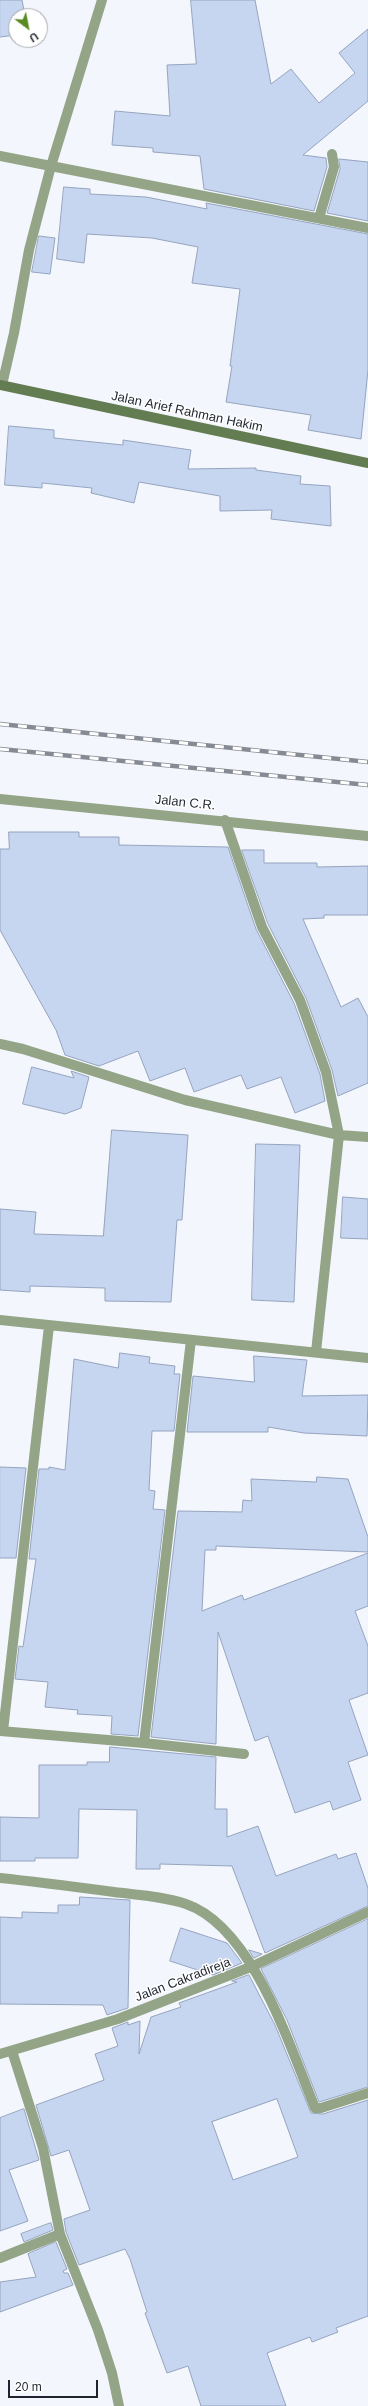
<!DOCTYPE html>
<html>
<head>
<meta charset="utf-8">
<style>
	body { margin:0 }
	#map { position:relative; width:368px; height:2406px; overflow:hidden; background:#f3f6fc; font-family:Arial,sans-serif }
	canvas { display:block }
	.north { position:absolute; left:8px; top:8px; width:40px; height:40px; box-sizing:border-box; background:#fff; border:1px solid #a5a7ab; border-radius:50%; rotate:148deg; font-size:11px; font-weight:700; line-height:16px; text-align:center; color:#1f242e }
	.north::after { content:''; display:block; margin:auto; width:14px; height:18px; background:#588b21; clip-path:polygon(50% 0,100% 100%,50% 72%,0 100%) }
	.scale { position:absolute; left:8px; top:2380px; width:90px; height:18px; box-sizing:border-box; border:2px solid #1f242e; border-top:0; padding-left:5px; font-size:12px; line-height:14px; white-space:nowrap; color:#1f242e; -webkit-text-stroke:3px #fff; paint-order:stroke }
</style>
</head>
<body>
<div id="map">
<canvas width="368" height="2406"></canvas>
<div class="north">U</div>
<div class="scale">20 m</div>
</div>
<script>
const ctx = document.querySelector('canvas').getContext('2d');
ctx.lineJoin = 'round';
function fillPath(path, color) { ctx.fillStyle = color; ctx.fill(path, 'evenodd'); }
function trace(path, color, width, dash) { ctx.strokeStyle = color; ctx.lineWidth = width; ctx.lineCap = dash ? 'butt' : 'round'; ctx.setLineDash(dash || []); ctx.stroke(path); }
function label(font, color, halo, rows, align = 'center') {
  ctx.font = font + ' Arial,sans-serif'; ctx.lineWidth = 3; ctx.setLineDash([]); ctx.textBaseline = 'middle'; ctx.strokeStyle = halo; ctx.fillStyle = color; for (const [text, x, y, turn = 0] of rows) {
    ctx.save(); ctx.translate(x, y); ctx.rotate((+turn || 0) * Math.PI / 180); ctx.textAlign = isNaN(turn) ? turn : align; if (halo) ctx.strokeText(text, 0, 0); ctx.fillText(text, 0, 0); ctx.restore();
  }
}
const building = new Path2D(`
	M 0,0 L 22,0 L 25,16 L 16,16 L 16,35 L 0,37 Z
	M 191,0 L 255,0 L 271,84 L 291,69 L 319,103 L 355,73 L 339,53 L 368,29 L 368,101 L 303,155 L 326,158 L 327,167 L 314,211 L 204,189 L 200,156 L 153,152 L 153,148 L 112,145 L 115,111 L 170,116 L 167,65 L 196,64 Z
	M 339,159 L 368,162 L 368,221 L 327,213 L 340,169 Z
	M 64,187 L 90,189 L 90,194 L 146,197 L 207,209 L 206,203 L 368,234 L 368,370 L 361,439 L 308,430 L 311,415 L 226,402 L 232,366 L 230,366 L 240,289 L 192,283 L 198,247 L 152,238 L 87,234 L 84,263 L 57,259 Z
	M 39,236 L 55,238 L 50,274 L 32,272 Z
	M 9,426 L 54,430 L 54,438 L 123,445 L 123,440 L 191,450 L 188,469 L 256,468 L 256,470 L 301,476 L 300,484 L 330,486 L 331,526 L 271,519 L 272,510 L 220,511 L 220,496 L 139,482 L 134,503 L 91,493 L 92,488 L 42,483 L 42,488 L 5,485 Z
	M 9,832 L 79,832 L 79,837 L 119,837 L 119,845 L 228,847 L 256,929 L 294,1003 L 320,1074 L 325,1101 L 295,1113 L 281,1077 L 247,1089 L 241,1075 L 194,1092 L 185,1068 L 150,1081 L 138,1051 L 99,1066 L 65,1055 L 56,1030 L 0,930 L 0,849 L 9,849 Z
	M 242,850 L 264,850 L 264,863 L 317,863 L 317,867 L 368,866 L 368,915 L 324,915 L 324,918 L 303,919 L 341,1007 L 358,998 L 368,1017 L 368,1083 L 338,1096 L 332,1070 L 306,998 L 268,924 Z
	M 32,1067 L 74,1078 L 71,1071 L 89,1077 L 81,1108 L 65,1114 L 23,1104 Z
	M 112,1130 L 188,1135 L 182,1220 L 177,1220 L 171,1302 L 105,1301 L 105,1288 L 30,1286 L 30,1292 L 0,1290 L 0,1209 L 36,1212 L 34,1234 L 103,1236 Z
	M 256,1144 L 300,1145 L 294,1302 L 252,1300 Z
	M 343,1197 L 368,1199 L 368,1239 L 341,1238 Z
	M 120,1353 L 150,1357 L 149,1363 L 175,1366 L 174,1374 L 180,1374 L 174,1431 L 152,1431 L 149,1490 L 155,1491 L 153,1509 L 165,1510 L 138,1736 L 111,1734 L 112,1716 L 77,1714 L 78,1710 L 45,1707 L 48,1682 L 15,1679 L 19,1646 L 23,1647 L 36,1559 L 29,1559 L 39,1469 L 49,1469 L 49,1467 L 65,1470 L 74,1359 L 118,1368 Z
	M 254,1356 L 307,1360 L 302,1396 L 368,1395 L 367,1436 L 304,1433 L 268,1427 L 268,1432 L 187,1432 L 193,1376 L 254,1382 Z
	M 0,1467 L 26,1468 L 16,1558 L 0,1558 Z
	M 317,1477 L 348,1479 L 368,1537 L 368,1552 L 216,1546 L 216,1550 L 205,1550 L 202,1611 L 242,1595 L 244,1600 L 368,1553 L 368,1606 L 355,1611 L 368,1646 L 368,1693 L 349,1700 L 368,1755 L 348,1762 L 361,1800 L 333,1810 L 330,1801 L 295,1813 L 268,1736 L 255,1741 L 218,1632 L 216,1744 L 151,1737 L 178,1511 L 242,1512 L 243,1500 L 252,1501 L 251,1479 L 316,1482 Z
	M 110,1747 L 216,1757 L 215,1809 L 227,1809 L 227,1837 L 258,1826 L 276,1876 L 336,1854 L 338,1859 L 356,1853 L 368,1888 L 368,1906 L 265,1953 L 232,1866 L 160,1864 L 160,1869 L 136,1869 L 137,1810 L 79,1809 L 78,1858 L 35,1858 L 35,1861 L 0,1861 L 0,1817 L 39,1818 L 39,1765 L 87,1765 L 87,1762 L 109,1762 Z
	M 80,1897 L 130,1900 L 128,2008 L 107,2015 L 103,2005 L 0,2004 L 0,1917 L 22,1918 L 22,1912 L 58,1913 L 58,1905 L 79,1905 Z
	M 368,1919 L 368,2087 L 319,2102 L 287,2020 L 261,1969 Z
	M 181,1928 L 227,1943 L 242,1963 L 213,1975 L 170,1961 Z
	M 249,1950 L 262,1954 L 254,1958 Z
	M 249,1975 L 275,2025 L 311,2113 L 323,2114 L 368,2100 L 368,2316 L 336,2328 L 338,2332 L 312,2342 L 310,2337 L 267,2353 L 286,2406 L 201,2406 L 188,2366 L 167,2373 L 145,2313 L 147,2312 L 130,2259 L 125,2249 L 79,2265 L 66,2232 L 64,2219 L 90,2210 L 69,2150 L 51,2156 L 36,2105 L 104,2080 L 95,2054 L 118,2046 L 112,2028 L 128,2022 L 128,2025 L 140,2021 L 139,2054 L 151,2017 L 181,2007 L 179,2003 L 237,1982 L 232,1981 ZM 277,2099 L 298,2157 L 233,2180 L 212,2122 Z
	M 24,2109 L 39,2160 L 9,2170 L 28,2221 L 0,2231 L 0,2118 Z
	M 51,2223 L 53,2230 L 24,2242 L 21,2234 Z
	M 56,2242 L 67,2269 L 63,2271 L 64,2273 L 68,2273 L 73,2285 L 0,2312 L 0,2282 L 36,2277 L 28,2254 Z`);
const minor = new Path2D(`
	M 102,0 L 51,166 L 368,228
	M 0,156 L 51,166 L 29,250 L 14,333 L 2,385
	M 319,218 L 334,167 L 332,154
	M 225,820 L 262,927 L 300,1000 L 326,1072 L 339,1135 L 316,1352
	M 0,1044 L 23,1049 L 185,1100 L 339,1135 L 368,1137
	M 0,1320 L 368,1358
	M 0,1731 L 144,1743 L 244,1754
	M 3,1731 L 49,1326
	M 144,1743 L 191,1340
	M 0,1878 C 38,1882 76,1887 114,1892 C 137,1895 163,1896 186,1904 C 253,1927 290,2047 315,2108 L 321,2108 L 368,2093
	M 12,2051 L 43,2148 L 60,2234 L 98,2330 L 112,2373 L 119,2406
	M 0,2054 L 118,2019 L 253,1966 L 368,1912
	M 0,2258 L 60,2234`);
const tertiary = new Path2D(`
	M 0,799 L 368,836`);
const secondary = new Path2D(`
	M 0,385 L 368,463`);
const rail = new Path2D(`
	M 0,724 L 368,762
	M 0,749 L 368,785`);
const streetNames = [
	["Jalan Arief Rahman Hakim",187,412,12],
	["Jalan C.R.",185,803,6],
	["Jalan Cakradireja",183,1980,-21]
];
fillPath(building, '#c6d5f0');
trace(building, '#95a4be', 1);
trace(minor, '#93a487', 10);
trace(tertiary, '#93a487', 10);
trace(secondary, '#647c51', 10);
trace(rail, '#868a92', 4.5);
trace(rail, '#fff', 3, [9]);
label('13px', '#1f242e', '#fff', streetNames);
</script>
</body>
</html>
